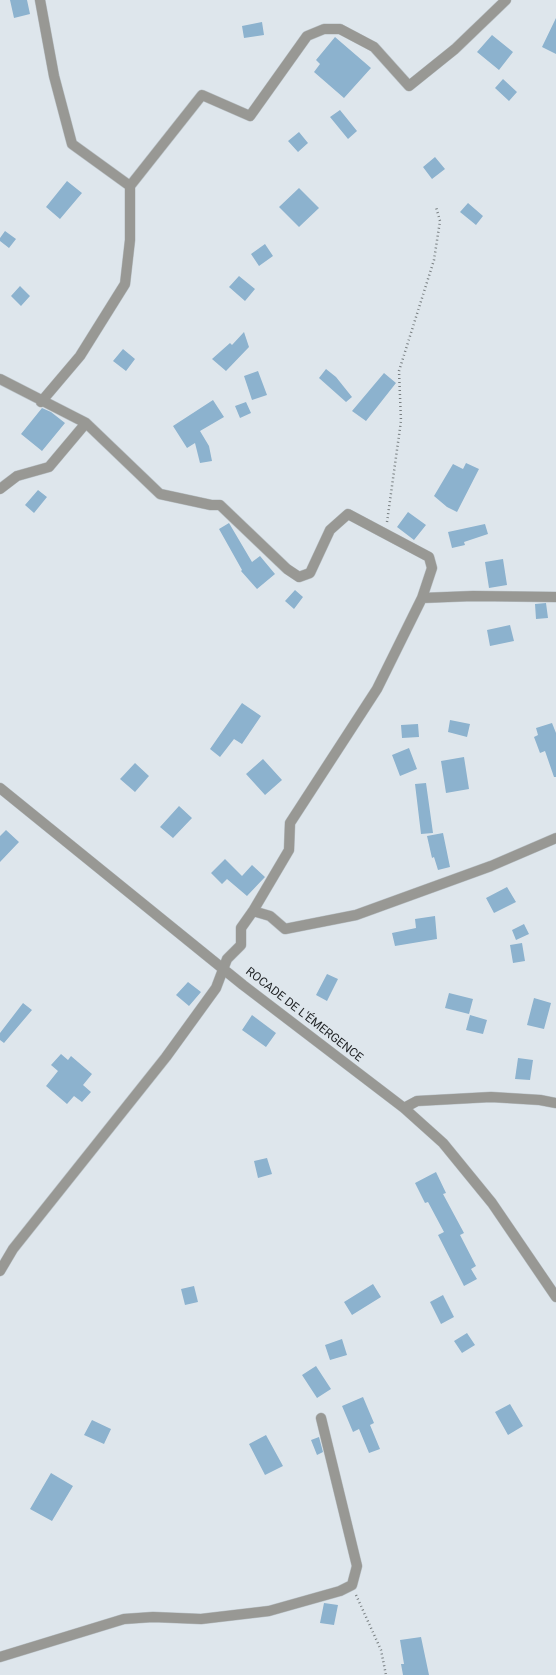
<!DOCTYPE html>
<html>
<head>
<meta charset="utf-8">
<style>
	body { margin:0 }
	canvas { display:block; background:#dee6ec }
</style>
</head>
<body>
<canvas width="556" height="1675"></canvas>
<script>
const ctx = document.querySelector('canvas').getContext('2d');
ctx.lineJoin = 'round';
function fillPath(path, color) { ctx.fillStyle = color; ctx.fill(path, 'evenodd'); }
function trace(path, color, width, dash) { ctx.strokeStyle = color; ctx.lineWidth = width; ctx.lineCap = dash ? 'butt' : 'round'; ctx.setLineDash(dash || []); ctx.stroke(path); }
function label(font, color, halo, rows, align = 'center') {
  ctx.font = font + ' Roboto,sans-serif'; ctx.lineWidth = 4; ctx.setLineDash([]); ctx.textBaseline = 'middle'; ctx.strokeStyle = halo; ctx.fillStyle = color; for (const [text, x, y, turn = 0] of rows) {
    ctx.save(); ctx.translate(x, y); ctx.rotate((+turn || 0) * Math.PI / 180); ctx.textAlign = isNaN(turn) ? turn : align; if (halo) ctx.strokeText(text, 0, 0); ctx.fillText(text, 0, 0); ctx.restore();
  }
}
const building = new Path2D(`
	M 10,0 L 27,0 L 30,14 L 14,18 Z
	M 556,18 L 556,54 L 542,47 Z
	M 262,22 L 264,35 L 244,38 L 242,26 Z
	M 492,35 L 513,52 L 499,70 L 477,52 Z
	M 335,37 L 371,68 L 344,98 L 314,72 L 320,64 L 316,60 Z
	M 503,79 L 517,92 L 509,101 L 495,88 Z
	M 340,110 L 357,131 L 348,139 L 330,117 Z
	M 299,132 L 308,143 L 298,152 L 288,141 Z
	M 435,157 L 445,169 L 432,179 L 423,167 Z
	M 67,181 L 82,193 L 60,219 L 46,207 Z
	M 299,188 L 319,208 L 299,227 L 279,207 Z
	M 468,203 L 483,216 L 476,225 L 460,212 Z
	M 5,231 L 16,239 L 9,248 L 0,241 L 0,238 Z
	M 265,244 L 273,256 L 259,266 L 251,254 Z
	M 239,276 L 255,289 L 245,301 L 229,287 Z
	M 20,286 L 30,296 L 21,306 L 11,296 Z
	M 244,332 L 249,347 L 226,371 L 212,359 L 230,343 L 232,345 Z
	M 123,349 L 135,359 L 126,371 L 113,361 Z
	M 326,369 L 336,377 L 352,397 L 346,402 L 319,378 Z
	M 258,371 L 267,395 L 252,400 L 244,376 Z
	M 384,373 L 396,383 L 366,421 L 352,411 Z
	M 213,400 L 224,417 L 200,431 L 209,446 L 212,461 L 200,463 L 195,443 L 187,448 L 173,426 Z
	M 246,402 L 251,413 L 240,418 L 235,406 Z
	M 42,408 L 51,412 L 65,423 L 42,451 L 21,434 Z
	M 466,463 L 479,469 L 457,512 L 447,507 L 434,496 L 453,464 L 463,469 Z
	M 38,490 L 47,497 L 34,513 L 25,505 Z
	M 408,512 L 426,525 L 414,540 L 397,527 Z
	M 229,523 L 252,562 L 260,556 L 275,574 L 257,589 L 241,571 L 242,570 L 219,529 Z
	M 485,524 L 488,534 L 464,542 L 465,545 L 452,548 L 448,532 Z
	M 503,559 L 507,585 L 489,588 L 485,562 Z
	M 295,590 L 303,597 L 294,609 L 285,601 Z
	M 546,603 L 548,618 L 536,619 L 535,604 Z
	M 510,625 L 514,641 L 490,646 L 487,630 Z
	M 242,703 L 261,716 L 242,744 L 234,739 L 220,757 L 210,749 Z
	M 450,720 L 470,724 L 467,737 L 448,732 Z
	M 552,723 L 556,733 L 556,777 L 554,777 L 545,751 L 540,753 L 534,737 L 538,735 L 536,728 Z
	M 418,724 L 419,737 L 402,738 L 401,725 Z
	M 409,748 L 417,769 L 400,776 L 392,755 Z
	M 464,757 L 469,789 L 446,793 L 441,761 Z
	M 263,759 L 282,780 L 265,795 L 246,774 Z
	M 135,763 L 149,776 L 135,792 L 120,779 Z
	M 426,783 L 433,833 L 421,834 L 415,784 Z
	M 179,806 L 192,818 L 173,838 L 160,827 Z
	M 6,830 L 19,842 L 0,862 L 0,836 Z
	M 443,833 L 450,867 L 438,870 L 434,857 L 432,858 L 427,836 Z
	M 225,859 L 242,876 L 252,865 L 265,877 L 247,896 L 227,879 L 222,884 L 211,873 Z
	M 507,887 L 516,902 L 494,913 L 486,898 Z
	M 435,916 L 437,939 L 395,946 L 392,933 L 416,928 L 415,919 Z
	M 524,924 L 529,934 L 516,940 L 512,930 Z
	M 522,943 L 525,961 L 513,963 L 510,945 Z
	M 327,974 L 338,979 L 327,1001 L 316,995 Z
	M 188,982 L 201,992 L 189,1006 L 176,995 Z
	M 449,993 L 473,999 L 469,1014 L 445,1008 Z
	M 534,998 L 551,1003 L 544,1029 L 527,1025 Z
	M 23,1003 L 32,1010 L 4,1043 L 0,1040 L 0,1033 Z
	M 252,1015 L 276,1033 L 266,1047 L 242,1030 Z
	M 470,1015 L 487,1020 L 483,1034 L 466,1030 Z
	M 61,1054 L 68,1060 L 71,1056 L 92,1074 L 83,1085 L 91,1092 L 82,1102 L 74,1096 L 67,1104 L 46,1086 L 58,1071 L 51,1065 Z
	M 518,1058 L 533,1060 L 530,1080 L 515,1079 Z
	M 267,1158 L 272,1174 L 258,1178 L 254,1161 Z
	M 436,1172 L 446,1193 L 443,1194 L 464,1233 L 460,1235 L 476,1266 L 471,1269 L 477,1279 L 464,1286 L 438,1235 L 444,1232 L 428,1202 L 425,1203 L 415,1183 Z
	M 373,1284 L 381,1297 L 352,1315 L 344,1302 Z
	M 194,1286 L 198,1302 L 185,1305 L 181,1289 Z
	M 443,1295 L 454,1317 L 441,1324 L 430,1302 Z
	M 467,1333 L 475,1345 L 462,1353 L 454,1341 Z
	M 342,1339 L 347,1355 L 330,1360 L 325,1345 Z
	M 316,1366 L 331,1389 L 317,1398 L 302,1375 Z
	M 363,1397 L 374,1423 L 370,1425 L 380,1449 L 369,1453 L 359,1429 L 353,1432 L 342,1406 Z
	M 510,1404 L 523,1426 L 508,1435 L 495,1412 Z
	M 92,1420 L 111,1429 L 104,1444 L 84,1435 Z
	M 266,1435 L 283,1466 L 265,1475 L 249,1444 Z
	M 319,1437 L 323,1452 L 317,1455 L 311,1440 Z
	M 51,1473 L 73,1486 L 52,1521 L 30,1509 Z
	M 324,1603 L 338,1605 L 334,1625 L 320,1623 Z
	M 421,1637 L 429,1675 L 403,1675 L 401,1664 L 404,1664 L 400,1640 Z`);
const path = new Path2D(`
	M 387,522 L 401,421 L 399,371 L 434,260 L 440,221 L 436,207
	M 356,1595 L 381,1650 L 386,1675`);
const minor = new Path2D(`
	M 40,0 L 54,76 L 72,144 L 130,186
	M 0,379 L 86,423 L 160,494 L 211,505 L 220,505 L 287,569 L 299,577 L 310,573 L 330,530 L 348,514 L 429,557 L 432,568 L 422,598 L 377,689 L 290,823 L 289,850 L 253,911 L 241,928 L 241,945 L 227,959 L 216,988 L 166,1057 L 13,1249 L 0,1271
	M 41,402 L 80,356 L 125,284 L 130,240 L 130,186 L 202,95 L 250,116 L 307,36 L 324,29 L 340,29 L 374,47 L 409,86 L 455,49 L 506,0
	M 0,489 L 17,476 L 49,467 L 86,423
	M 422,598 L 473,596 L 556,597
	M 0,788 L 243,985 L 404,1108 L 443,1143 L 492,1203 L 556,1297
	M 253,911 L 270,916 L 285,929 L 356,915 L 491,866 L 556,838
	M 404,1108 L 417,1101 L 491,1097 L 540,1100 L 556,1103
	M 0,1657 L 124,1619 L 153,1617 L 201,1619 L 269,1611 L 340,1591 L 352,1585 L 357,1566 L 321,1418`);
const streetNames = [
	["ROCADE DE L'ÉMERGENCE",304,1015,38]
];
fillPath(building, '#8cb2ce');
trace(minor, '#bbc3c8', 11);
trace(path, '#7a8083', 2.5, [1, 3]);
trace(minor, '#989894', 10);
label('12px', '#1e2123', '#dee6ec', streetNames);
</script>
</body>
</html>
